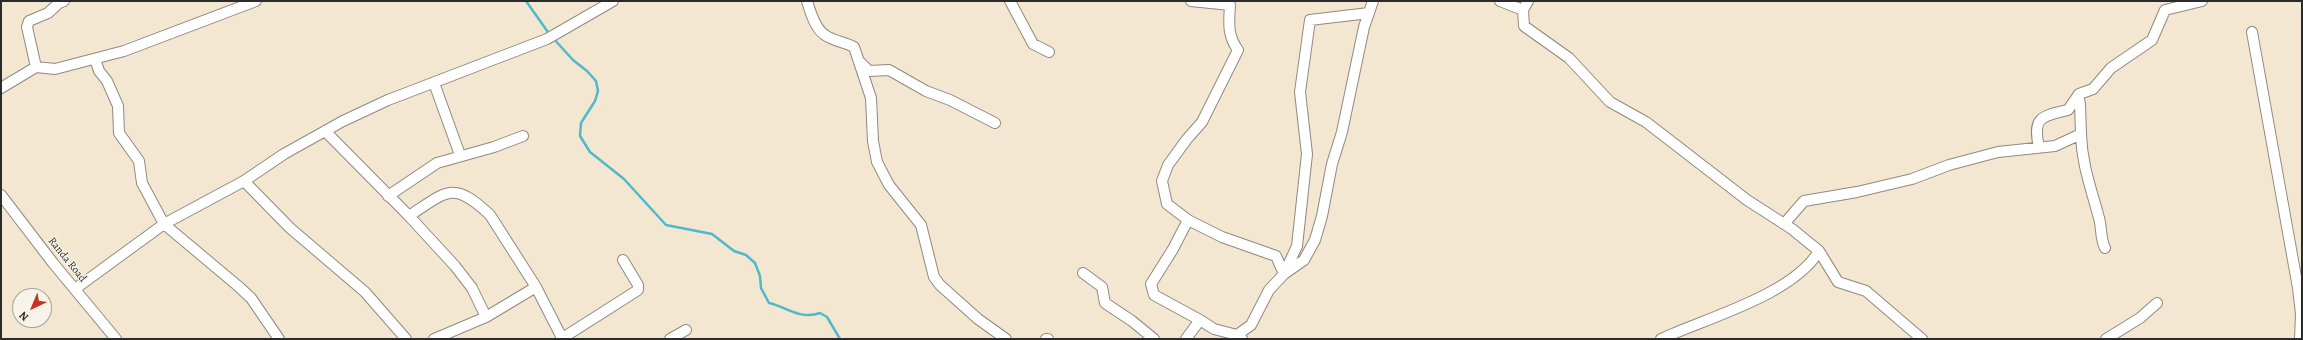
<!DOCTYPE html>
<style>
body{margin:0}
#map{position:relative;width:2303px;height:340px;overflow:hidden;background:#f4e7d2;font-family:Alegreya,serif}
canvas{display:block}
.frame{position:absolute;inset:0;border:2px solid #2b2b2b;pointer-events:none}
.north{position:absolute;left:12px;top:288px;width:40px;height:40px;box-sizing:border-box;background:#f7f3e8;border:1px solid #a5a39c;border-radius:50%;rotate:224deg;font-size:11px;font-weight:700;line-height:16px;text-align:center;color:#2b2b2b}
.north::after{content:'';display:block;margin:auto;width:14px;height:18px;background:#c8321e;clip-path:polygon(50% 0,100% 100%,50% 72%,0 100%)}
</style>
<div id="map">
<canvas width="2303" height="340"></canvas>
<div class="frame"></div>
<div class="north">N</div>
</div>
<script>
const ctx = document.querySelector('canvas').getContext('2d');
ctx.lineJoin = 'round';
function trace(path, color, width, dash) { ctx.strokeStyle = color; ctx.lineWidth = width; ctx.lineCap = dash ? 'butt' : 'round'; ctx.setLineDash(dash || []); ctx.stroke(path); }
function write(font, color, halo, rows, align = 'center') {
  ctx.font = font + ' Alegreya,serif'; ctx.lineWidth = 3; ctx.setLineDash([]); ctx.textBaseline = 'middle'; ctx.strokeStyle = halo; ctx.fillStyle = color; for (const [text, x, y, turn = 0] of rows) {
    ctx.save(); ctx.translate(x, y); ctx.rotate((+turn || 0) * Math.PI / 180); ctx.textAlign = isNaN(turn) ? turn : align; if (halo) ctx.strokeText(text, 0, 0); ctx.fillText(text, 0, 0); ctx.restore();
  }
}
trace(new Path2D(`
 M526 1 550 35
 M553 38 573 60 587 71 596 81 598 91 595 101 581 123 580 136 590 152 624 179 666 225 712 234 734 251 746 255 755 263 760 276 761 288 769 303C787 307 800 320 820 313L827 317 840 339`), '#4ebac9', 2.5);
const street = new Path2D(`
 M807 1C810 11 815 29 825 35 833 41 845 42 854 47L871 98 873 141 877 162 889 185 921 225 934 277 940 285 978 319 1006 339
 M1010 1 1033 44 1049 52
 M1500 1 1523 10
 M1528 1 1523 10 1524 26 1569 58 1610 102 1646 122 1747 200 1792 229 1819 251 1838 282 1866 291 1922 339
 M2252 32 2298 288 2301 314 2300 339
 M95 59 99 71 107 81 118 106 119 133 139 161 142 183 164 224 238 286 251 298 279 339
 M860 62 869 71 889 70 926 91 950 100 995 123
 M36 67 27 27 29 21 48 13 59 3 64 1
 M434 83 460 155
 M1 88 36 67 55 69 124 51 256 1
 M325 131 409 216 455 266 472 288 486 317
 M2081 134C2082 165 2091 188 2099 218 2102 228 2100 238 2105 248
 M2039 147C2032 117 2042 116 2068 110L2079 94 2093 89 2111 68 2152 40 2165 10 2202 1
 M244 181 290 228 365 292 406 339
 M1 195 53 263 116 339
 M388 196 437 163 494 147 523 136
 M409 216C447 191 453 180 490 215L536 287 562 338
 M1188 220 1167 204 1162 181 1168 165 1187 139 1202 122 1238 50C1227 35 1229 22 1230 5L1191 1
 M1784 224 1804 201 1857 192 1912 179 1949 165 1998 152 2055 146 2081 134 2080 104 2078 96
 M1083 273 1102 287 1105 303 1132 321 1154 339
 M1284 274 1297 246 1307 154 1300 92 1310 20 1369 13
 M75 289 164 224 244 181 284 154 343 121 388 100 547 39 613 1
 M1200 320 1154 295 1151 284 1173 249 1188 220 1222 237 1276 256 1284 274
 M434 339 486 317 536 287
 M561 339 638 290V285L623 260
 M670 339 686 330
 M1046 339H1048
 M1186 339 1200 320 1214 329 1237 335
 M1242 339 1237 335 1251 325 1269 290 1284 274 1304 260 1315 240 1322 216 1332 164 1342 132 1364 27 1373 1
 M1661 339C1706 318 1793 295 1819 251
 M2106 339 2140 318 2157 303`);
trace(street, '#90897e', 12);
trace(street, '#fff', 10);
write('11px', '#2b2b2b', '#f7f3e8', [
 ["Randa Road",67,260,51]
]);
</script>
